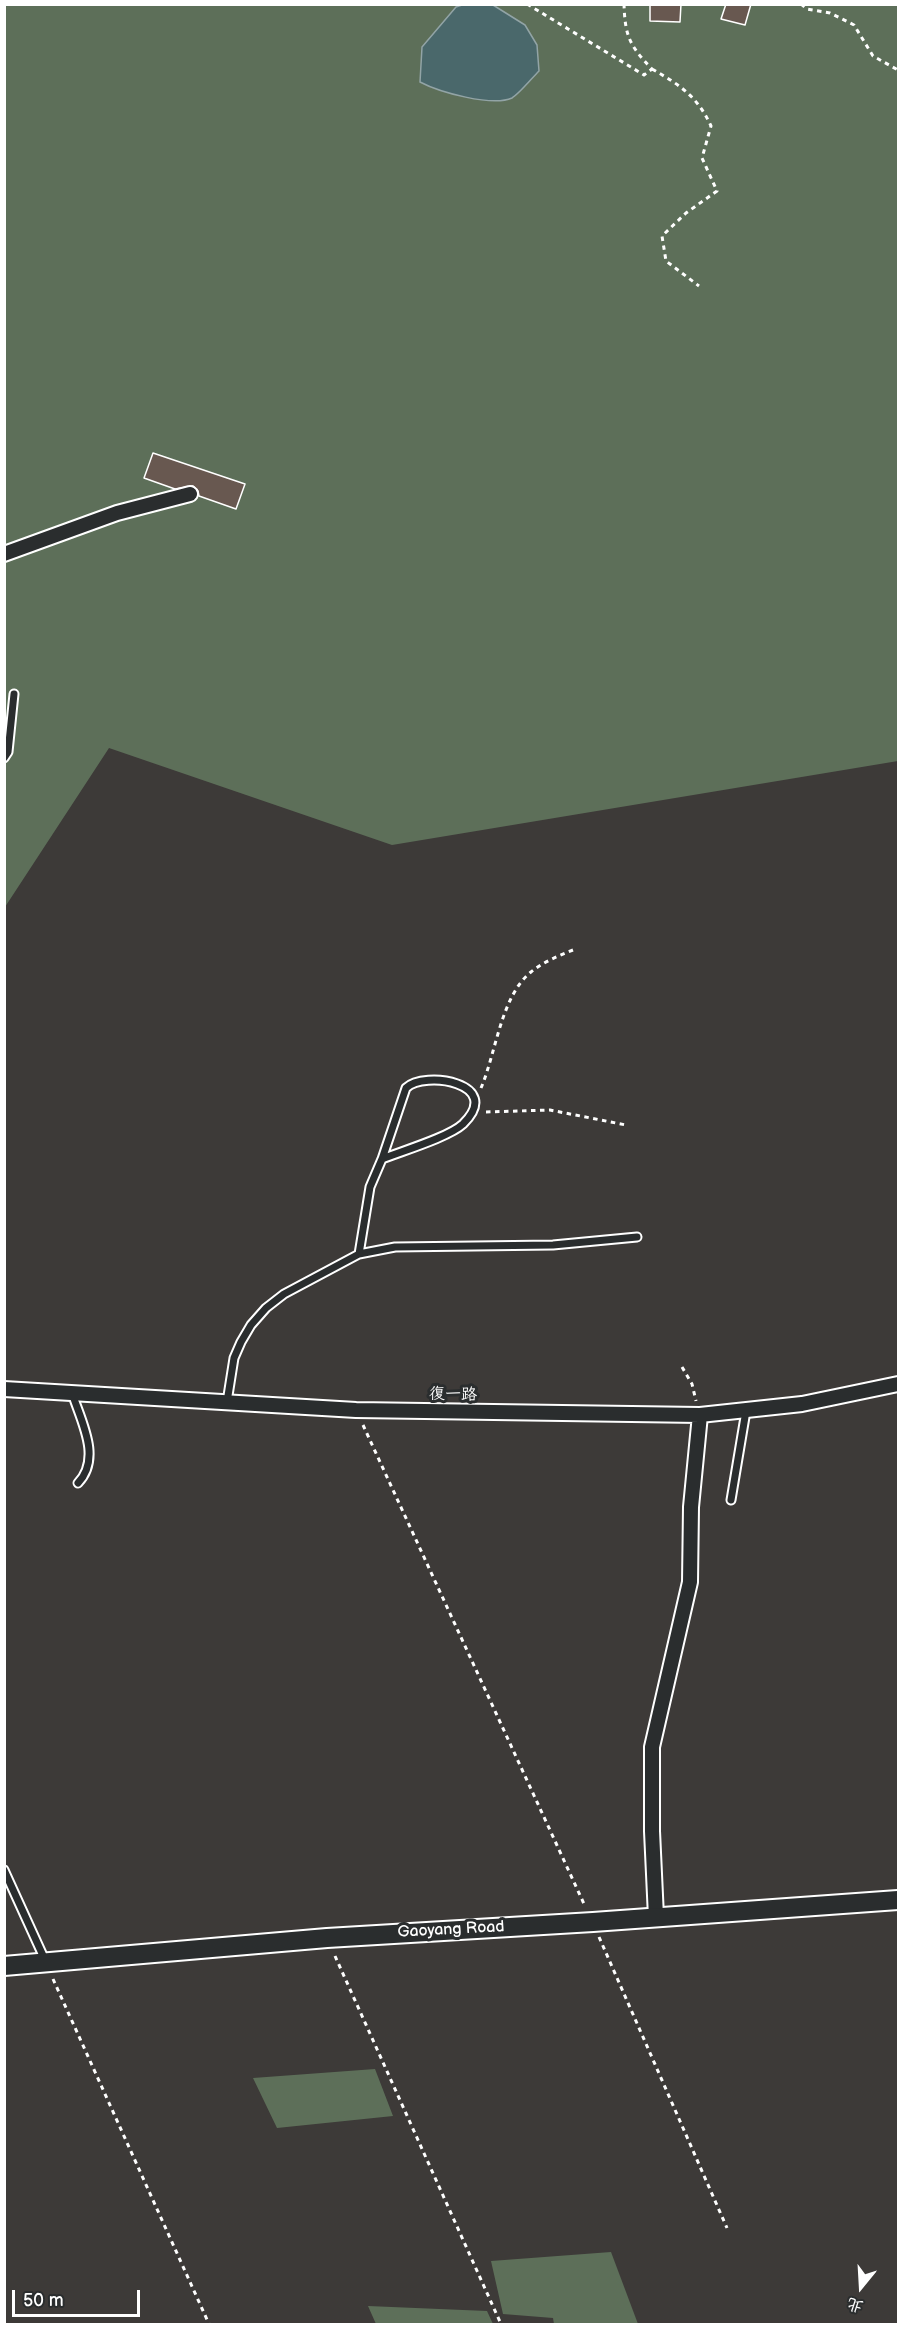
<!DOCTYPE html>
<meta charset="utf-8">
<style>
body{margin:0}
#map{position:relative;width:903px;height:2329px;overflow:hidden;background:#3d3a38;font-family:"Balsamiq Sans","LXGW WenKai TC",sans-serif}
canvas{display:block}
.frame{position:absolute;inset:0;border:6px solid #fff;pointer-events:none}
.north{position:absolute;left:831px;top:2257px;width:60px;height:60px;-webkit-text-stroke:4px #2a2d2e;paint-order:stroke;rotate:198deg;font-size:16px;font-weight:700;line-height:24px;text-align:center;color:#fff}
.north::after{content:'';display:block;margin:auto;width:21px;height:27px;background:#fff;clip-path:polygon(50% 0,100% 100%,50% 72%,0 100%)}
.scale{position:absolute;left:12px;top:2290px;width:128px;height:27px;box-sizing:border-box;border:3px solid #fff;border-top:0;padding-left:8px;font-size:18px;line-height:21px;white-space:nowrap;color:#fff;-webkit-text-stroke:4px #2a2d2e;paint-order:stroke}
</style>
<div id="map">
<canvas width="903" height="2329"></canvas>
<div class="frame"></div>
<div class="north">北</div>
<div class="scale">50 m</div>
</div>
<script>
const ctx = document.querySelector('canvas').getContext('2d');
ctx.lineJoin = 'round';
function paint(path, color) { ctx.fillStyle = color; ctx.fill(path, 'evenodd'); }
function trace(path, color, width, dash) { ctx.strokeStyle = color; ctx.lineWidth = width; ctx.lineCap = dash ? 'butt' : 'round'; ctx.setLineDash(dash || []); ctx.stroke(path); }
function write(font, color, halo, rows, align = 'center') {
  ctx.font = font + ' "Balsamiq Sans","LXGW WenKai TC",sans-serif'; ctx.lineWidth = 6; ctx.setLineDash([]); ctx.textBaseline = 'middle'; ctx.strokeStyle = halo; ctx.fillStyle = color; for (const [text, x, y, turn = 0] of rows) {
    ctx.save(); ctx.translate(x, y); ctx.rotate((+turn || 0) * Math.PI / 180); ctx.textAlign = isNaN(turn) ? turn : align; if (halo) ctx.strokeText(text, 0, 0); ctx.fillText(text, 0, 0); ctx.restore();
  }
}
paint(new Path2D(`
 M5 5H898V761L392 845 109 748 5 907Z
 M375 2069 393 2116 277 2128 253 2078Z
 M611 2252 638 2324H554L553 2318 503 2314 491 2261Z
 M368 2306 487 2311 493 2324H376Z`), '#5d6f59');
const water = new Path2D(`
 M465 4 493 5 525 25 537 45 539 71C532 78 519 94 512 98 492 107 439 92 420 82L422 47 456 7Z`);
paint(water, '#4a686b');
trace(water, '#92a4a6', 1.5);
const building = new Path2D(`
 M650 4H681L680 22 650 21Z
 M726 4H751L745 25 721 19Z
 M153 453 245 484 236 509 199 496 198 491 193 486 175 489 144 478Z`);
paint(building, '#685850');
trace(building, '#fff', 1.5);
const service = new Path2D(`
 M4 758 8 752 14 694
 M359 1254 370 1187 382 1159C402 1151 449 1137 463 1124 505 1083 424 1070 406 1088L382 1159
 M72 1393C81 1421 102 1458 78 1483
 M227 1402 234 1358 241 1342 251 1325 266 1308 284 1294 359 1254 395 1247 553 1245 637 1237
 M731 1500 746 1411
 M4 1870 45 1960`);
const minor = new Path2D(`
 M4 554 117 513 190 494
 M4 1389 356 1410 700 1415 802 1404 898 1384
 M656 1917 652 1831V1747L690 1582 691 1507 700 1415`);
const tertiary = new Path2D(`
 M4 1966 327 1938 593 1922 898 1900`);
trace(service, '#fff', 11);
trace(minor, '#fff', 18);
trace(tertiary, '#fff', 22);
trace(new Path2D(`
 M527 4 644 75 652 69C630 46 625 37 624 4
 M801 4 807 9 830 13 854 25 873 56 898 70
 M652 69C680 85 697 96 711 126L702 158 717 191 686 213 662 236 666 261 699 286
 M481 1088C496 1053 501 996 531 972 543 962 558 956 573 950
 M486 1112 550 1110 626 1125
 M682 1367 692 1384 696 1401
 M363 1425 585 1906
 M599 1937 727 2228
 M335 1956 501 2324
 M53 1979 209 2324`), '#fff', 3, [4.5, 4.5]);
trace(service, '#2a2d2e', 7);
trace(minor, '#2a2d2e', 14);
trace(tertiary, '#2a2d2e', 18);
write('16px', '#fff', '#2a2d2e', [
 ["復一路",453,1395,1],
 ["Gaoyang Road",451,1930,-3]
]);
</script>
